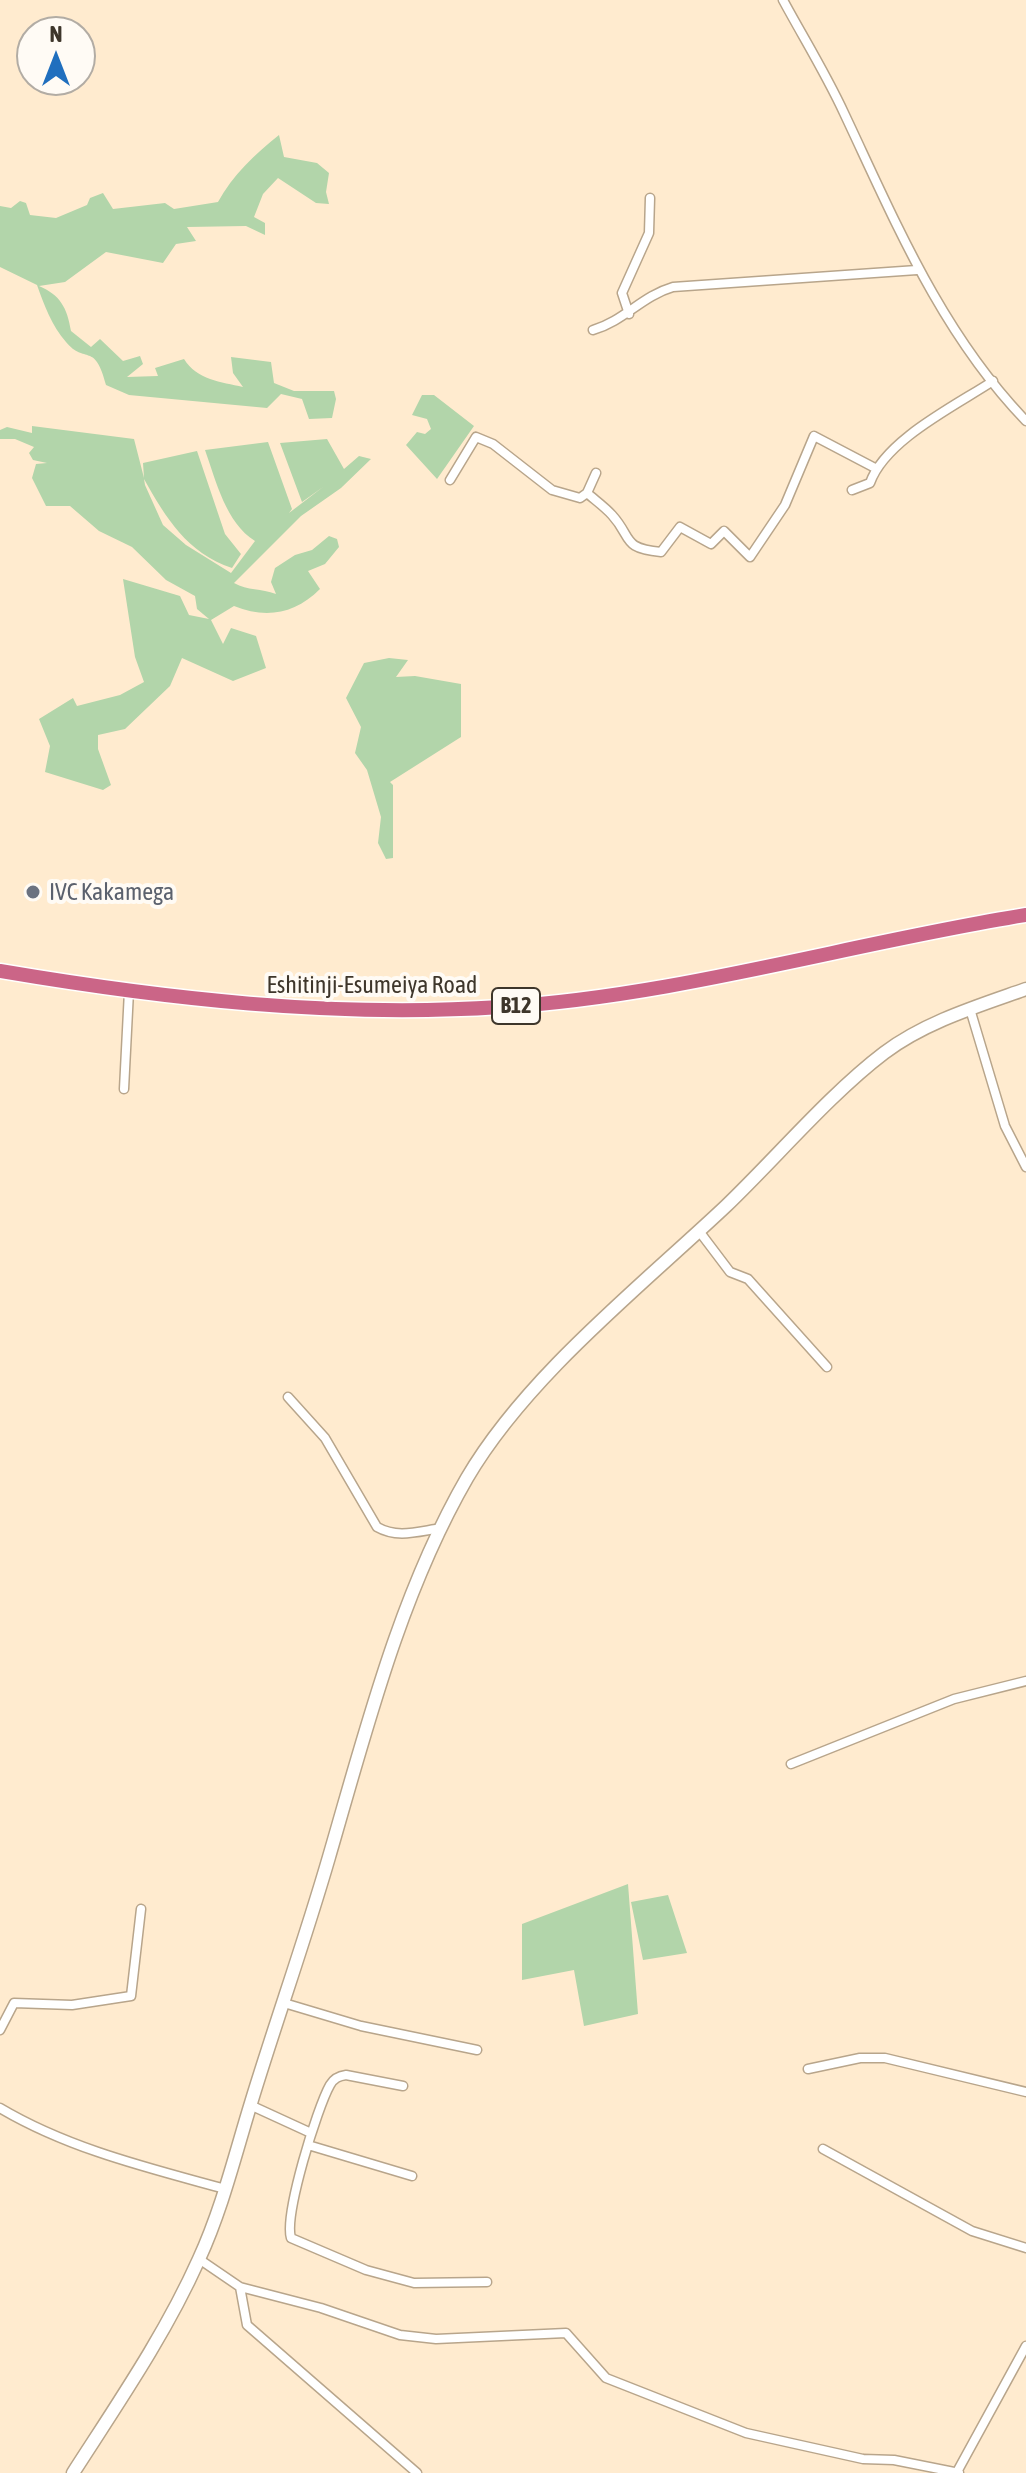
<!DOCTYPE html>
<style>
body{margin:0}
#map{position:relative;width:1026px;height:2473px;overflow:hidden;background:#ffebcf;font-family:"Asap Condensed",sans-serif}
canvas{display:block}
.north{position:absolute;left:16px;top:16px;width:80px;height:80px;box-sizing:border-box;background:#fffbf5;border:2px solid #b2aca4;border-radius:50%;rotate:0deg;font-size:22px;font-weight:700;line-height:32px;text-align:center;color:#3e362b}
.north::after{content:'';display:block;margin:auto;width:28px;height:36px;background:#206fbe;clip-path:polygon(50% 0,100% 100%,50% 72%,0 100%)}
</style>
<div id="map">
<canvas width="1026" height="2473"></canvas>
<div class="north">N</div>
</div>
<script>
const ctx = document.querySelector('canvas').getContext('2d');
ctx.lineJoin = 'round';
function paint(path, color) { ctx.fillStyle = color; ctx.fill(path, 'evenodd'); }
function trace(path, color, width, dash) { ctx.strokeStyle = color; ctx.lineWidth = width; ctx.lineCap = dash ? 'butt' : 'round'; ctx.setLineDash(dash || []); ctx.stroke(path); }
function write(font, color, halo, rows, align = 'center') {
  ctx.font = font + ' "Asap Condensed",sans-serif'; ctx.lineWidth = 8; ctx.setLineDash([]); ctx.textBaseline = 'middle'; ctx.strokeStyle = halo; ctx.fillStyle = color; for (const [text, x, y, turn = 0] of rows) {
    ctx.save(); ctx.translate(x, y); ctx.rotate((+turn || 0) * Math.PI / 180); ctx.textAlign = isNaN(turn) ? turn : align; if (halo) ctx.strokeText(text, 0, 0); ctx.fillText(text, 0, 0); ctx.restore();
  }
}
paint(new Path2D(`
 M279 135 284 157 317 163 329 173 326 192 329 204 316 203 278 178 263 194 254 217 265 223V235L246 226 187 227 196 241 176 244 163 263 106 252 65 282 39 286C60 295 67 307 71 331L91 347 100 339 123 361 140 356 143 364 127 377 158 376 155 368 184 359C197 380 221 382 243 387L233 373 231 357 271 362 274 383 294 391H334L336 399 332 418 309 419 302 399 281 394 267 408 129 395 106 385C95 341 85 365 66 342 52 326 44 305 37 285L0 267V206L11 208 20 201 26 203 30 215 56 218 87 205 90 198 103 193 113 209 165 203 174 209 218 202C232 176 256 153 279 135Z
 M422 395H434L474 426 437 479 406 445 417 432 425 434 431 429 427 419 412 415Z
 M32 426 134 439 144 478 143 463 197 451 225 534 241 554 232 568C187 553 166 518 144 479L145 485 163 525 186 545 231 573 255 541C226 523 216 481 205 450L268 442 292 509 289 513 323 487 302 502 280 443 327 439 344 469 359 456 371 459 341 488 301 516 234 583C248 591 261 588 276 594L271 582 275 568 295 555 312 550 329 536 337 539 339 547 325 564 308 571 320 589C295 614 266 619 234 606L211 620 223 644 231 628 256 636 266 668 233 681 182 658 170 686 125 729 98 735V749L111 785 103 790 45 772 50 746 39 719 73 698 77 706 120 695 144 682 135 657 123 579 180 596 189 615 209 619 197 609 195 596 166 580 132 547 99 531 70 506H46L32 478 36 464 47 463 33 460 29 453 34 447 15 439H0V430L7 427 32 433Z
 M389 658 408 660 396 677 415 676 461 684V737L390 782 393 785V858L386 859 378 843 381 817 367 770 355 753 361 727 346 698 364 663Z
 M628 1884 638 2014 584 2026 574 1970 522 1980V1924Z
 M668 1895 687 1953 643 1960 631 1902Z`), '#b2d5aa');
const street = new Path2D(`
 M783 0C803 37 826 74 844 113 895 221 941 333 1026 421
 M629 314 622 293 649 233 650 198
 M593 330C624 321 642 296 673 287L917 270
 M450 480 476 437 493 444 552 490 580 498 587 493 596 473
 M852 490 870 483C885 440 955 406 993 381
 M587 493C595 500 605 507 612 515 633 538 621 548 661 552L680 527 711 544 724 531 750 557 785 505 814 436 875 468
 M970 1009 1005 1126 1026 1167
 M124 1089 129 991
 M699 1231 730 1272 748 1279 827 1367
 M288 1397 325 1438 377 1527C398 1539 419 1531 442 1528
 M791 1764 954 1699 1026 1681
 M284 2003 361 2026 477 2050
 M0 2030 14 2003 72 2005 131 1996 141 1909
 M808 2069 860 2058H885L1026 2092
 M403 2086 346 2075C339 2076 334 2078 330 2085 317 2108 284 2215 291 2238L366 2270 414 2283 487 2282
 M250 2105 311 2133
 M0 2108C69 2149 149 2168 225 2189
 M308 2145 412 2176
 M823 2149 972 2231 1026 2248
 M199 2259 240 2287 321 2308 400 2335 436 2339 566 2333 606 2378 746 2433 863 2459 894 2460 959 2473
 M240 2287 247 2325 417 2473
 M957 2472 1026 2346`);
const secondary = new Path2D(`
 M73 2473C118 2403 165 2335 199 2259 222 2209 235 2155 251 2103 276 2021 305 1940 329 1857 366 1730 400 1594 467 1478 526 1377 640 1287 726 1206 776 1158 830 1094 884 1053 925 1022 978 1006 1026 989`);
const highway = new Path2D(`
 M0 971C165 999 333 1018 501 1007 678 996 851 943 1026 915`);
trace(street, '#b8a58b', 11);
trace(secondary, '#b8a58b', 15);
trace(highway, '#fff', 17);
trace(street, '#fff', 8);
trace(secondary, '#fff', 12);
trace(highway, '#cb6587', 14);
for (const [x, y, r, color] of [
 [33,892,8,"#6b7280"]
]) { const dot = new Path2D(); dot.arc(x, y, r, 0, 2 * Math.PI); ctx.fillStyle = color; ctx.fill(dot); trace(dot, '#fffbf5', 3); }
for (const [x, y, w] of [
 [516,1006,48]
]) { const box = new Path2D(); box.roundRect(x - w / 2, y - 18, w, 36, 6); ctx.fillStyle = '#fffbf5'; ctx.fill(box); trace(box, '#3e362b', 2); }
write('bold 22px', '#3e362b', null, [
 ["B12",516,1006]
]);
write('24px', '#5b616d', '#fffbf5', [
 ["IVC Kakamega",49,892]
], 'left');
write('24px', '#3e362b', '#fffbf5', [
 ["Eshitinji-Esumeiya Road",372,985]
]);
</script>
